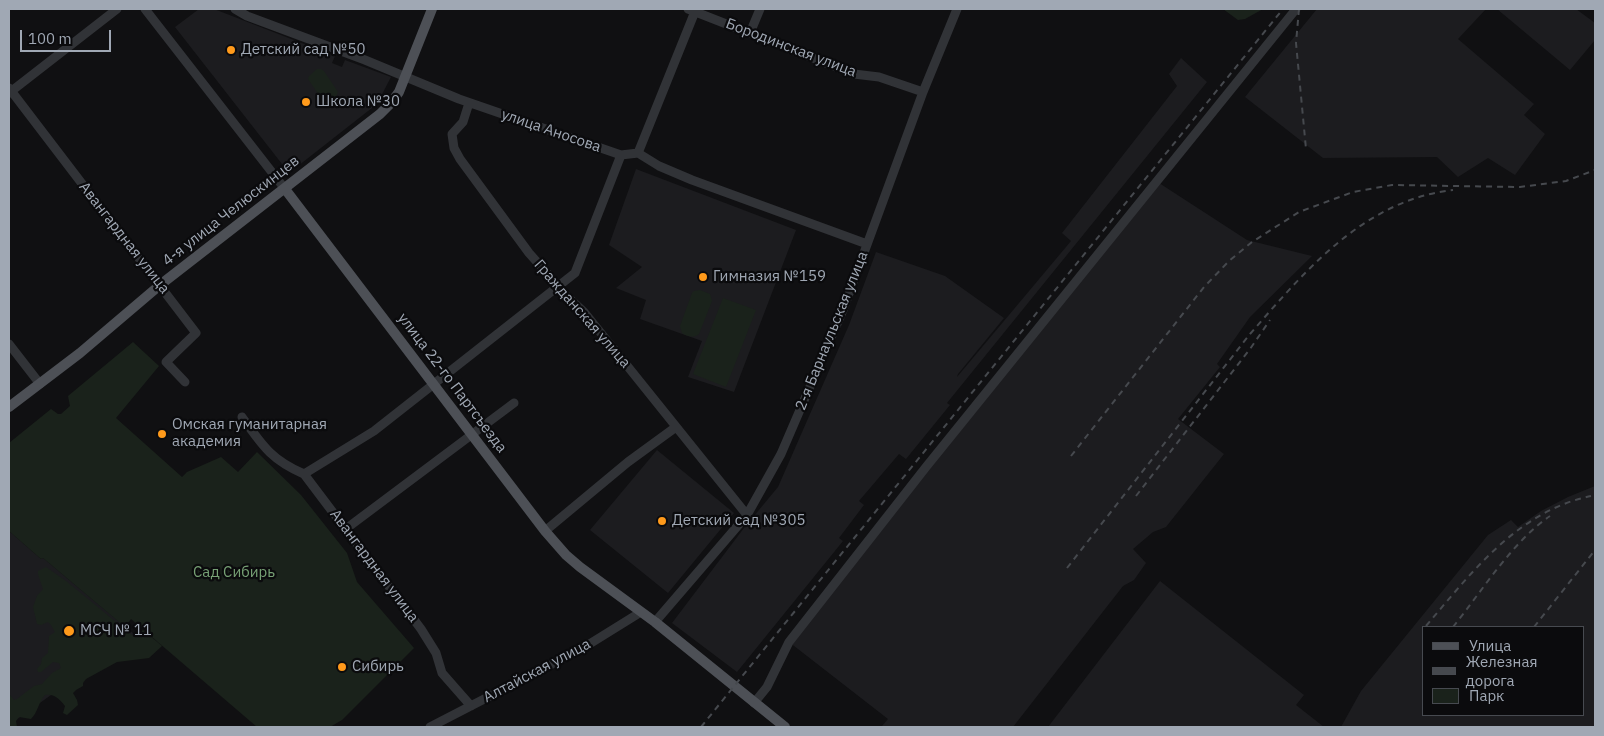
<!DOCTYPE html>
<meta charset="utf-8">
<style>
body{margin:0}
#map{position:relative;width:1604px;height:736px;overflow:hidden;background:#101012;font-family:"IBM Plex Sans",sans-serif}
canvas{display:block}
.frame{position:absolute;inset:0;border:10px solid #a0a8b4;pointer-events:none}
.legend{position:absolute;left:1422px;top:626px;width:162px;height:90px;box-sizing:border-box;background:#0b0b0d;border:1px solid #474a50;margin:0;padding:6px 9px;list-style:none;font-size:15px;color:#a0a8b4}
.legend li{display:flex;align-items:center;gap:10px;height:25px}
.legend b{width:25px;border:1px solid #474a50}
.scale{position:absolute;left:20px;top:30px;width:91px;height:22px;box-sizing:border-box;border:2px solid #a0a8b4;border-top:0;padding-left:6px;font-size:15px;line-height:18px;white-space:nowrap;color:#a0a8b4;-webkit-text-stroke:4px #0b0b0d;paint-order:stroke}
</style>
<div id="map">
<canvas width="1604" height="736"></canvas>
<div class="frame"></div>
<ul class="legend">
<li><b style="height:6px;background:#4d5056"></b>Улица</li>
<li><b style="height:6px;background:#46494e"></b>Железная дорога</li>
<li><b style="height:14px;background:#1a221b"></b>Парк</li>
</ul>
<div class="scale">100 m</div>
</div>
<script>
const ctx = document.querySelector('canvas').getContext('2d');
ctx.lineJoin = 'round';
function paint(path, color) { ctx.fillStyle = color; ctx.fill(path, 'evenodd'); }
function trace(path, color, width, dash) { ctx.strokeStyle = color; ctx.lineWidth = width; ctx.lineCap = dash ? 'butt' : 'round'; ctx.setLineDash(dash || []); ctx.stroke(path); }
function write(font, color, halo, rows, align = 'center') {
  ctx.font = font + ' "IBM Plex Sans",sans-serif'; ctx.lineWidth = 4.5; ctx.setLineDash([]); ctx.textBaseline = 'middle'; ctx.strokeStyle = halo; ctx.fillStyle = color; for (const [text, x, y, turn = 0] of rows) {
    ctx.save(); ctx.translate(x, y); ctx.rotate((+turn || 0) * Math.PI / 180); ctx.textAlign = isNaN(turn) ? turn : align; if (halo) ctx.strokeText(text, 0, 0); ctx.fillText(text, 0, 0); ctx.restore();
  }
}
paint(new Path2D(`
 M199 9H214L335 56 332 63 342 67 345 60 391 77 377 104 289 173 175 27Z
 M1317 9H1486L1458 39 1534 104 1524 115 1545 134 1515 175 1488 158 1458 177 1437 157 1323 158 1245 97Z
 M1497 9H1576L1595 23V40L1570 70Z
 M1181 58 1207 82 947 403 950 405 906 459 899 454 859 501 864 505 839 538 843 541 737 672 672 623 744 528 778 487 849 325 876 252 945 276 1004 318 958 374 957 377 1071 241 1062 233 1177 86 1169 74Z
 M636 169 796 230 734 392 688 377 702 341 640 319 646 300 616 288 642 267 609 245Z
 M1156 181 1247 240 1312 256 1250 317 1217 364 1220 367 1178 419 1224 454 1166 527 1153 532 1133 549 1146 563 1134 580 1123 586 1013 727H883L882 726 888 719 789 642Z
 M657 450 734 513 668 593 590 530Z
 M1595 486V727H1341L1361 691 1488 535 1511 520 1518 527 1541 511 1568 497ZM1423 627H1583V715H1423Z
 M9 531 41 559 43 558 135 635 9 725Z
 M1160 581 1304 695 1296 705 1324 727H1048Z`), '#1c1c1f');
paint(new Path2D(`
 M1223 9H1263L1245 19 1238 20Z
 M317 69H321L324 71 338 92 336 96 327 102 323 101 308 79 309 76Z
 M700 290 710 294 712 301 699 334C694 338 687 337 682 333L680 326 692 293 694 291Z
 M723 298 756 310 726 387 693 374Z
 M133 342 159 366 116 418 182 477 187 472 221 457 238 472 257 452 301 495 347 553 357 582 414 648 342 720 330 727H257L131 619 125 627 43 558 41 559 9 531V443L51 409 58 414H61L70 406 68 396Z
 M46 567 66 581 133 636H136L143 630 162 646 149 658 117 662 86 679 83 683V686L76 690 73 693 77 700 78 705 67 715 63 713 65 706C58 698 55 694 45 695 38 703 38 712 31 719L19 717 16 721 17 727H9V694L14 700 17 699 34 686 42 684 52 673 61 668 59 663 53 662 41 672H38L37 669 41 664 42 658 48 653 49 636 55 632 51 625 48 622 41 625 37 624 33 607 37 596 43 589 38 574V571Z`), '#1a221b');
trace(new Path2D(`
 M145 9 285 189
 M235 9 247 16 365 60 459 99 621 155 638 153 659 166 692 180 867 244
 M688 9 854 74 879 77 923 92
 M750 33 760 9
 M9 88 196 333 166 362 185 382
 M9 93 117 9
 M469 103 463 122 452 134 454 148 460 159 529 253 553 280 556 286 584 312 747 515
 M638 153 696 9
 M9 344 40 384
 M242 417C262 445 271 460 304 474L421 629 436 653 442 673 471 706
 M304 474 374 431 575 273 621 155
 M347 528 514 403
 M545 531 628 462 676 427
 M655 622 747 515 781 454 843 310 923 92 957 9
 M754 703 767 687 789 642 926 467 1296 9
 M430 727 583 648 641 612`), '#313337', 9);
trace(new Path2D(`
 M285 189 545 531 566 555 580 567 655 622 785 727
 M9 407 80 353 160 285 380 114 391 103 399 92 432 9`), '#4d5056', 10);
trace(new Path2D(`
 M1299 9 1296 43 1306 149
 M1071 456 1204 287 1229 261 1252 242 1299 212 1353 192 1392 185 1520 187 1566 181 1595 170
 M1136 496 1250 349 1270 320
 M1067 568 1250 334C1305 271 1364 200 1453 190
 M1426 626C1472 572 1518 511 1591 496
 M1453 627C1482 591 1513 541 1550 516
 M1534 627 1595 550
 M701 727 1283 9`), '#46494e', 2, [6, 5]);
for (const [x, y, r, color] of [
 [231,50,5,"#ff9a1b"],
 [306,102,5,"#ff9a1b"],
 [703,277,5,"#ff9a1b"],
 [162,434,5,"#ff9a1b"],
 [662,521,5,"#ff9a1b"],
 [69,631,6,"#ff9a1b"],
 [342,667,5,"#ff9a1b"]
]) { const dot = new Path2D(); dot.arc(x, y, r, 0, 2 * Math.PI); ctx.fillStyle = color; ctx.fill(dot); trace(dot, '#0b0b0d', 2); }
write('15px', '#a0a8b4', '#0b0b0d', [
 ["Бородинская улица",791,48,21],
 ["улица Аносова",551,131,19],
 ["4-я улица Челюскинцев",231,211,-38],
 ["Авангардная улица",124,238,52],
 ["Гражданская улица",582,314,49],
 ["2-я Барнаульская улица",832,331,-68],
 ["улица 22-го Партсъезда",452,383,53],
 ["Авангардная улица",374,566,53],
 ["Алтайская улица",537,671,-28]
]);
write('15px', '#a0a8b4', '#0b0b0d', [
 ["Детский сад №50",241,50],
 ["Школа №30",316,102],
 ["Гимназия №159",713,277],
 ["Омская гуманитарная",172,425],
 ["академия",172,442],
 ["Детский сад №305",672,521],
 ["МСЧ № 11",80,631],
 ["Сибирь",352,667]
], 'left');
write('15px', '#77a175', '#0b0b0d', [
 ["Сад Сибирь",234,573]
]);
</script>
